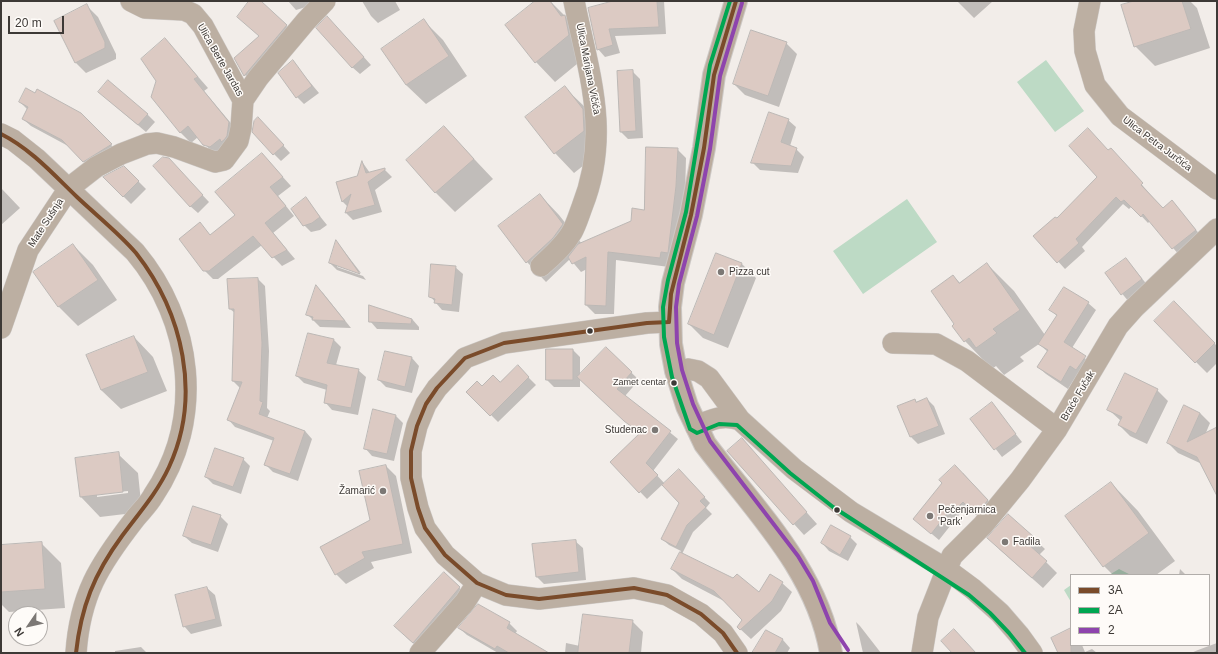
<!DOCTYPE html>
<meta charset="utf-8">
<style>
body{margin:0}
#map{position:relative;width:1218px;height:654px;overflow:hidden;background:#f2ede9;font-family:Helvetica,sans-serif}
canvas{display:block}
.frame{position:absolute;inset:0;border:2px solid #3d3936;pointer-events:none}
.legend{position:absolute;left:1070px;top:574px;width:140px;height:72px;box-sizing:border-box;background:#fefbf8;border:1px solid #b1adaa;margin:0;padding:5px 7px;list-style:none;font-size:12px;color:#3d3936}
.legend li{display:flex;align-items:center;gap:8px;height:20px}
.legend b{width:20px;border:1px solid #b1adaa}
.north{position:absolute;left:8px;top:606px;width:40px;height:40px;box-sizing:border-box;background:#fefbf8;border:1px solid #b1adaa;border-radius:50%;rotate:236deg;font-size:11px;font-weight:700;line-height:16px;text-align:center;color:#3d3936}
.north::after{content:'';display:block;margin:auto;width:14px;height:18px;background:#7c7875;clip-path:polygon(50% 0,100% 100%,50% 72%,0 100%)}
.scale{position:absolute;left:8px;top:16px;width:56px;height:18px;box-sizing:border-box;border:2px solid #3d3936;border-top:0;padding-left:5px;font-size:12px;line-height:14px;white-space:nowrap;color:#3d3936;-webkit-text-stroke:3px #fefbf8;paint-order:stroke}
</style>
<div id="map">
<canvas width="1218" height="654"></canvas>
<div class="frame"></div>
<ul class="legend">
<li><b style="height:5px;background:#7a4b2a"></b>3A</li>
<li><b style="height:5px;background:#00a651"></b>2A</li>
<li><b style="height:5px;background:#8e44ad"></b>2</li>
</ul>
<div class="north">N</div>
<div class="scale">20 m</div>
</div>
<script>
const ctx = document.querySelector('canvas').getContext('2d');
ctx.lineJoin = 'round';
function paint(path, color) { ctx.fillStyle = color; ctx.fill(path, 'evenodd'); }
function trace(path, color, width, dash) { ctx.strokeStyle = color; ctx.lineWidth = width; ctx.lineCap = dash ? 'butt' : 'round'; ctx.setLineDash(dash || []); ctx.stroke(path); }
function write(font, color, halo, rows, align = 'center') {
  ctx.font = font + ' Helvetica,sans-serif'; ctx.lineWidth = 3; ctx.setLineDash([]); ctx.textBaseline = 'middle'; ctx.strokeStyle = halo; ctx.fillStyle = color; for (const [text, x, y, turn = 0] of rows) {
    ctx.save(); ctx.translate(x, y); ctx.rotate((+turn || 0) * Math.PI / 180); ctx.textAlign = isNaN(turn) ? turn : align; if (halo) ctx.strokeText(text, 0, 0); ctx.fillText(text, 0, 0); ctx.restore();
  }
}
paint(new Path2D(`
 M1046 60 1084 111 1055 132 1017 82Z
 M907 199 937 242 863 294 833 251Z
 M1119 569 1131 575H1109Z
 M1071 585V602L1064 590Z`), '#bddac5');
paint(new Path2D(`
 M251 1H259L294 33 252 83 245 75 235 58 260 36Z
 M288 1H315L316 4 296 10Z
 M362 1H395L400 10 378 23 371 16Z
 M537 1H550L584 35 588 55 555 82 536 62Z
 M617 1H664L666 34 615 36 620 53 605 57 598 49Z
 M957 1H993L974 18Z
 M1137 1H1190L1197 8 1210 48 1155 66 1135 46Z
 M87 6 98 17 116 54V59L86 73 75 62Z
 M424 21 443 40 467 76 426 104 406 85Z
 M335 25 371 65 360 74 352 67Z
 M165 39 208 88 204 91 240 134 216 156 198 137 191 143 180 132 158 81Z
 M786 43 797 54 779 107 745 95 734 84Z
 M293 62 319 93 304 104 297 97Z
 M632 71 640 79 643 138 628 139 621 132Z
 M565 88 585 107 603 150 574 173 555 153Z
 M107 99 147 114 155 122 146 132Z
 M20 102 81 114 118 152 91 169 70 147 31 126 23 119 27 109Z
 M788 120 796 127 790 146 796 149 804 157 798 173 760 170 753 163Z
 M265 125 290 153 281 161 274 154Z
 M444 127 493 179 455 212 436 193Z
 M677 149 686 158 685 196 669 267 616 260 614 314H595L586 305 587 269 581 272 570 259 546 282 527 262 499 226 540 195 559 215 582 244 632 221 645 211Z
 M1111 149 1163 209 1172 202 1203 238 1180 256 1150 221 1148 223 1132 206 1129 209 1123 204 1082 247 1085 251 1065 269 1035 236 1057 219 1098 177 1108 152Z
 M262 154 291 186 278 196 294 216 273 233 295 259 282 266 262 245 218 279H213L204 270 200 224 211 236 236 215Z
 M363 163 370 173 384 169 392 177 375 190 382 212 353 220 346 213 348 207 342 201 358 177Z
 M124 167 146 189 131 204 104 177Z
 M176 167 209 202 198 213 190 206Z
 M1 188 20 208 1 225Z
 M306 199 327 225 320 230 311 232 304 225Z
 M337 242 361 273 337 265V267L363 276 366 280 337 270 330 263Z
 M73 245 93 265 117 300 78 326 59 307 34 272Z
 M716 254 742 264 756 278 728 348 703 338 689 324Z
 M1126 259 1149 287 1129 302 1106 274Z
 M987 264 1014 291 1045 335 1057 316 1051 310 1064 288 1088 303 1096 310 1072 348 1092 364 1078 373 1068 389 1046 374 1038 367 1048 352 1039 344 1020 357 1024 361 1004 375 996 366 992 369 965 341 956 324 953 276 960 283Z
 M455 267 463 274 459 312 442 310 430 296Z
 M258 279 265 286 269 351 267 408 270 411 267 418 305 431 312 439 298 481 273 472 266 465 274 441 235 427 228 419 240 388 233 381 235 313 230 309Z
 M316 287 323 293 351 328 320 327 308 315Z
 M1174 303 1217 346V363L1207 373 1155 321Z
 M412 319 419 327V330L377 329 370 321Z
 M134 337 153 357 167 391 121 409 101 390 88 356Z
 M334 340 341 347 336 365 358 370 366 377 358 415 332 410 325 402 327 390 304 383 297 376Z
 M606 348 639 380 625 396 678 439 653 471 665 484 679 471 710 503 706 508 712 514 693 532 682 554 759 594 782 583 792 592 781 611 751 639 738 627 743 619 724 601 682 579 672 569 681 551 669 545 662 539 680 503 663 484 647 499 611 462 640 434 580 379V387H554L547 380 573 350 580 357V376Z
 M412 358 419 366 412 393 386 387 379 380Z
 M518 367 536 385 498 422 468 392 501 384Z
 M1157 390 1168 401 1147 444 1130 436 1119 425 1121 421 1109 410Z
 M927 399 934 406 945 434 918 444 911 437 899 407 915 400 917 403Z
 M992 404 1022 442 1002 457 972 419Z
 M374 411 396 416 403 423 394 461 372 456 365 448Z
 M1200 413 1210 423 1205 435 1217 432V493L1202 464 1178 453 1168 443Z
 M752 451 817 524 804 535 794 524Z
 M118 454 138 473 142 512 100 517 81 497 76 458ZM128 491V493L97 497V494Z
 M243 459 250 466 241 494 213 484 206 477Z
 M386 466 396 476 412 553 371 562 374 568 346 584 336 574 371 520Z
 M963 473 995 508 984 521 971 508 965 514 962 511 939 540 914 519Z
 M1111 483 1138 511 1175 561 1156 575H1113L1104 566Z
 M1008 515 1045 549 1039 555 1057 573 1043 588 999 549Z
 M220 516 228 524 218 552 192 543 184 536Z
 M850 537 857 544 848 561 829 551 822 543Z
 M575 541 583 548 586 580 544 584 537 577Z
 M41 543 61 563 65 608 9 612 1 604V546Z
 M1180 569 1186 575H1179Z
 M444 573 471 599 424 653 406 637Z
 M207 588 215 595 222 626 191 634 184 626Z
 M478 605 509 623 517 631 515 634 547 653H498L467 635 459 628Z
 M632 621 643 632 641 653H565L566 643 580 646Z
 M856 622 860 626 881 653H863Z
 M766 631 783 640 790 648 787 653H759Z
 M1071 632V645H1082L1085 652 1092 649 1097 653H1059Z
 M1217 643V653H1191L1198 650Z
 M141 647 147 653H115V651Z`), '#0003');
const building = new Path2D(`
 M249 1H261L287 25 244 76 234 58 259 36 237 17Z
 M535 1H550L561 16 565 15 569 35 535 63 505 25Z
 M613 1H657L659 27 609 29 613 45 597 50 588 8Z
 M1134 1H1182L1191 29 1134 47 1121 5Z
 M87 4 105 42V48L75 63 54 21Z
 M327 16 364 57 352 68 316 28Z
 M424 19 449 56 406 85 381 49Z
 M751 30 787 42 768 96 733 84Z
 M165 38 198 77 194 79 229 122 227 136 224 140 221 142 220 139 210 147 203 145 188 126 180 133 151 97 156 81 141 59Z
 M293 60 312 86 296 98 278 73Z
 M633 70 636 131 620 132 617 71Z
 M108 80 148 114 138 125 98 92Z
 M565 86 583 109 584 131 554 154 525 117Z
 M26 88 35 93 37 89 81 113 112 144 83 162 62 140 22 119 28 107 19 102Z
 M769 112 789 119 781 142 797 148 791 166 751 163Z
 M258 117 284 145 273 155 252 132 254 121Z
 M444 126 474 159 435 193 406 160Z
 M1088 128 1108 150 1111 148 1143 183 1141 185 1163 208 1172 200 1196 230 1172 249 1143 214 1141 217 1124 200 1121 202 1116 197 1076 239 1079 243 1057 263 1033 236 1055 217 1057 218 1097 177 1069 146Z
 M646 147 678 148 676 186 668 253 661 252 660 258 608 252 606 306 585 305 586 257 572 264 568 257 578 244 631 221 632 208 644 210Z
 M262 153 283 177 270 187 286 206 265 223 287 250 272 258 253 236 209 271H203L179 239 200 222 210 235 235 215 215 192Z
 M163 157 169 158 203 195 190 207 153 166Z
 M362 161 366 173 385 168V170L368 182 375 205 345 213 351 194 342 202 336 182 357 176Z
 M124 166 139 181 123 197 103 177Z
 M540 194 563 224 553 238 526 263 498 226Z
 M306 197 320 217 312 223 303 226 291 209Z
 M336 240 360 274 329 263Z
 M73 244 98 280 58 307 33 272Z
 M716 253 742 263 714 335 688 324Z
 M1126 258 1142 279 1121 295 1105 273Z
 M987 263 1020 310 993 329 997 333 976 348 969 338 964 342 952 326 954 324 931 291 953 275 959 283Z
 M431 264 456 266 452 305 434 303 435 299 429 297Z
 M258 278 262 343 260 401 263 402 259 414 305 431 290 474 264 465 274 438 227 420 242 382 232 381 234 309H229L227 279Z
 M316 285 345 321 312 320 313 317 306 315Z
 M1064 287 1089 302 1064 342 1086 356 1076 370 1070 366 1061 382 1037 367 1048 350 1038 344 1057 315 1049 310Z
 M1174 301 1215 343 1195 363 1154 321Z
 M369 305 412 319 411 324 369 322Z
 M308 333 334 339 327 363 359 369 351 408 324 403 327 385 296 376Z
 M134 336 148 372 101 390 86 355Z
 M606 347 632 372 617 389 671 431 646 463 658 475 639 493 610 462 640 433 624 421 577 377Z
 M546 349H573V380H546Z
 M385 351 412 357 405 387 378 380Z
 M518 365 529 377 490 416 466 392 477 381 482 386 493 375 500 382Z
 M1125 373 1158 389 1136 434 1118 425 1122 417 1107 410Z
 M927 398 939 426 910 437 897 406 915 399 916 402Z
 M992 402 1016 434 994 450 970 419Z
 M1184 405 1200 413 1187 442 1217 427V496L1197 457 1167 443Z
 M373 409 396 415 387 454 364 449Z
 M742 438 807 512 793 525 727 451Z
 M215 448 244 458 233 487 205 477Z
 M119 452 123 492 80 497 75 458Z
 M386 465 403 544 362 552 365 558 335 575 320 547 370 520 359 471Z
 M955 465 988 500 976 515 963 502 957 508 954 505 931 534 913 519 942 483 939 480Z
 M679 469 705 497 700 501 706 507 687 525 676 547 661 539 679 503 662 485Z
 M1111 482 1149 533 1103 567 1065 516Z
 M193 506 221 515 211 545 183 536Z
 M1008 514 1034 537 1028 544 1047 561 1032 578 987 538Z
 M831 525 851 536 840 555 821 543Z
 M576 540 579 572 536 577 532 544Z
 M42 542 45 589 1 592V545Z
 M680 552 733 578 737 574 759 592 770 574 783 582 772 601 740 630 737 627 742 620 714 591 671 569Z
 M444 572 460 587 413 643 394 626Z
 M207 587 216 619 183 627 175 595Z
 M478 604 510 622 507 628 549 653H509L497 646 495 649 458 628Z
 M583 614 633 620 629 653H578Z
 M1071 628V653H1058L1051 638Z
 M954 629 976 653H952L941 641Z
 M766 630 783 639 775 653H752Z`);
paint(building, '#dccac3');
trace(building, '#bcb8b5', 1);
const minor = new Path2D(`
 M131 1 145 8 184 10 193 14 203 26 243 100
 M1090 1 1084 31 1085 51 1095 85 1120 116 1217 189
 M1 134 13 140 37 159 135 252C193 321 205 419 153 496 148 505 140 512 134 520 99 565 80 595 76 653
 M541 266C552 256 564 246 572 232 576 225 579 215 582 207 611 134 589 74 574 1
 M669 322 647 323 504 343 465 358 437 388 426 404 417 426 411 451V478L418 508 425 528 445 555 477 583 506 595 539 599 634 588 667 595 701 614 723 633 737 653
 M1 328 28 250 69 188 96 167 121 154 147 144 157 143 174 147 215 162 224 160 238 141 241 128 243 100 258 78 306 21 325 1
 M893 343 936 344 967 361 1057 429
 M676 371 688 369 698 371 709 378 740 420 794 469 851 512 946 569 973 589 1000 613 1019 635 1032 653
 M696 427C711 419 724 414 740 420
 M420 653 465 602 477 583
 M922 653 928 617 952 556 983 525 1020 480 1057 429 1118 326 1134 308 1217 229`);
const secondary = new Path2D(`
 M736 1 714 75 704 148 691 215 673 283 670 307 671 344 676 371 687 406 705 444C754 509 817 570 831 653`);
trace(minor, '#cdc9c6', 22);
trace(secondary, '#cdc9c6', 24);
trace(minor, '#bcafa2', 21);
trace(secondary, '#bbac9e', 22);
trace(new Path2D(`
 M1 134C31 149 54 175 77 197 96 215 120 234 136 253 183 313 202 396 169 467 157 493 139 513 122 536 94 574 81 607 76 653
 M669 322 647 323 504 343 465 358 437 388 426 404 417 426 411 451V478L418 508 425 528 445 555 477 583 506 595 539 599 634 588 667 595 701 614 723 633 737 653
 M669 322 671 294 691 215 704 148 714 75 736 1`), '#7a4b2a', 4);
trace(new Path2D(`
 M730 1 710 65 686 212 668 280 663 307 664 337 672 377 690 429 697 433 719 424 737 425 790 473 833 507 969 595 990 613 1009 633 1025 653`), '#00a651', 4);
trace(new Path2D(`
 M742 3 720 76 710 149 697 216 679 284 676 307 677 343 682 370 693 404 710 441 798 556 813 581 830 623 848 650`), '#8e44ad', 4);
for (const [x, y, r, color] of [
 [721,272,4,"#7c7875"],
 [590,331,3.5,"#3d3936"],
 [674,383,3.5,"#3d3936"],
 [655,430,4,"#7c7875"],
 [383,491,4,"#7c7875"],
 [837,510,3.5,"#3d3936"],
 [930,516,4,"#7c7875"],
 [1005,542,4,"#7c7875"]
]) { const dot = new Path2D(); dot.arc(x, y, r, 0, 2 * Math.PI); ctx.fillStyle = color; ctx.fill(dot); trace(dot, '#fefbf8', 1.5); }
write('9px', '#3d3936', '#fefbf8', [
 ["Zamet centar",666,383]
], 'right');
write('10px', '#3d3936', '#fefbf8', [
 ["Ulica Berte Jardas",220,60,60],
 ["Ulica Marijana Vičića",588,69,79],
 ["Ulica Petra Jurčića",1157,144,37],
 ["Mate Sušnja",46,223,-57],
 ["Braće Fučak",1078,396,-59]
]);
write('10px', '#3d3936', '#fefbf8', [
 ["Pizza cut",729,272],
 ["Studenac",647,430,"right"],
 ["Žamarić",375,491,"right"],
 ["Pečenjarnica",938,510],
 ["'Park'",938,522],
 ["Fadila",1013,542]
], 'left');
</script>
